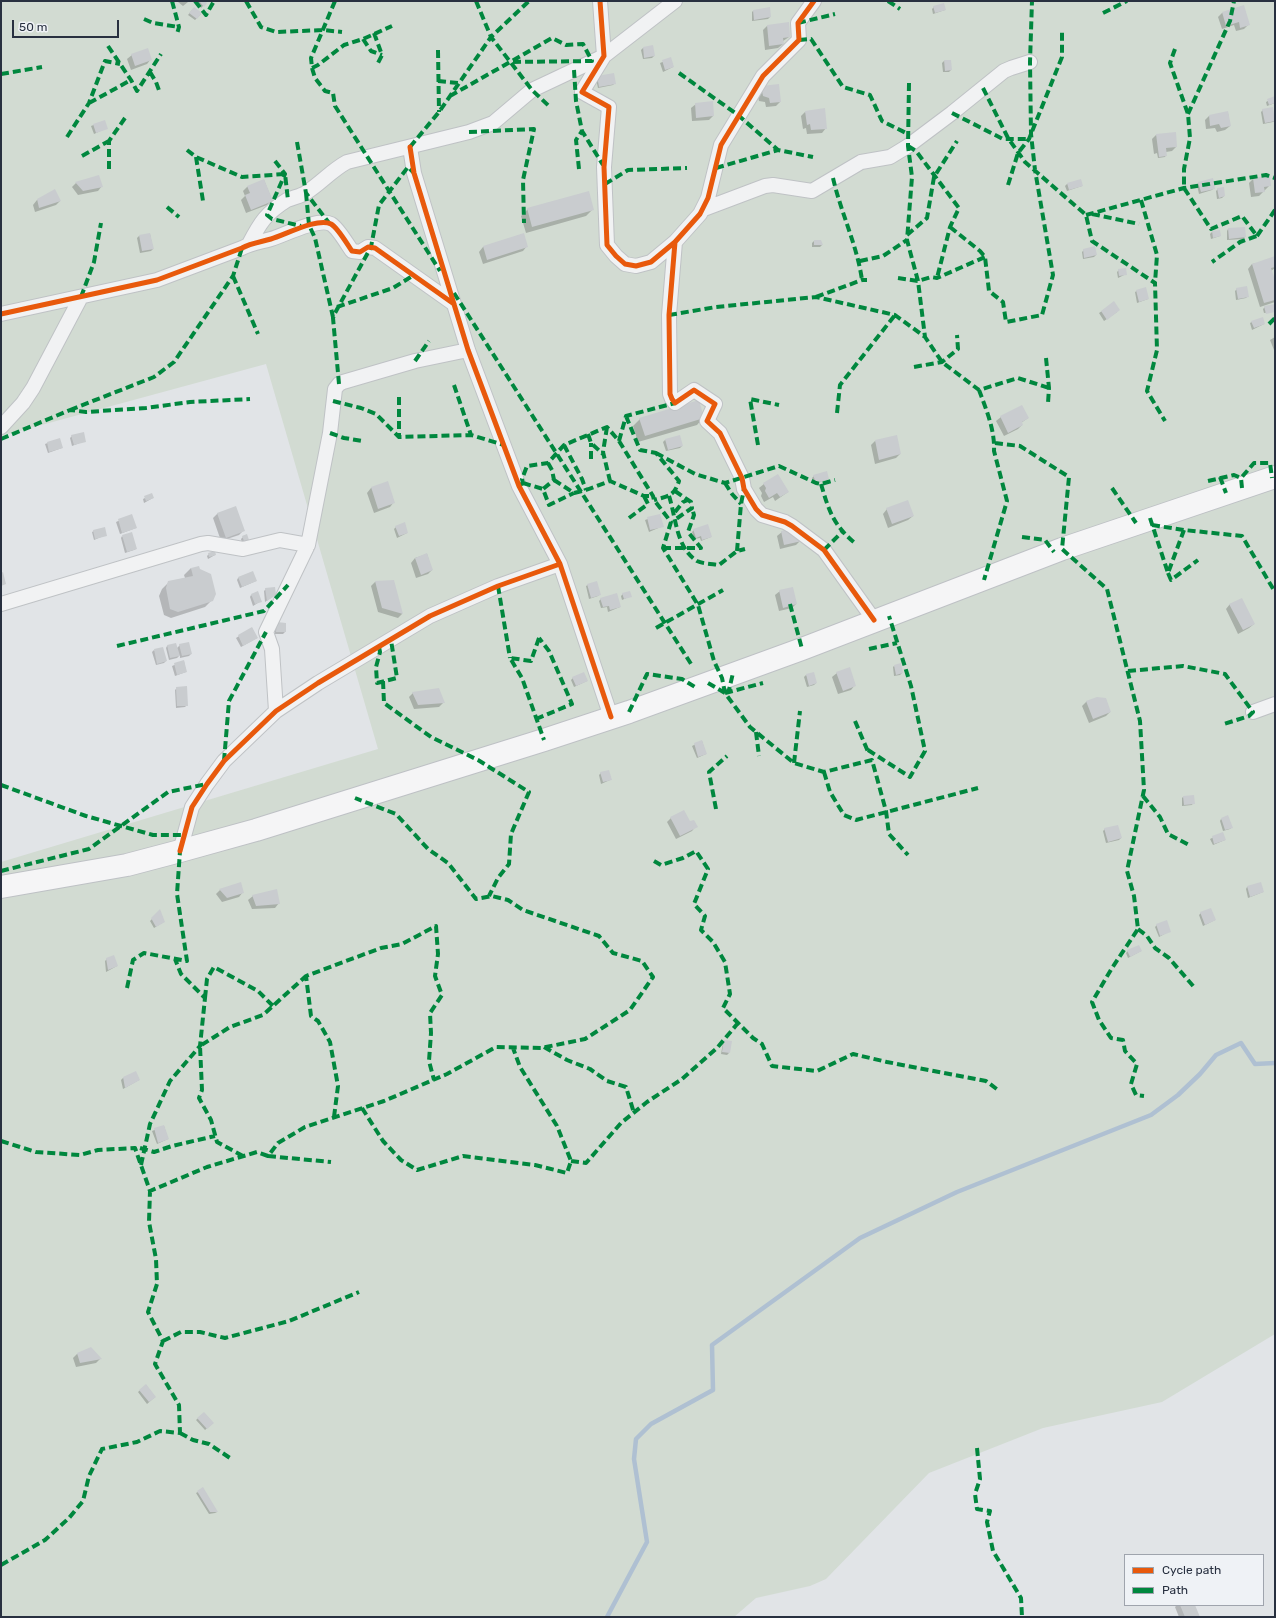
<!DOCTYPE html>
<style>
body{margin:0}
#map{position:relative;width:1276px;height:1618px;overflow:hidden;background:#e1e4e7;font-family:Rubik,sans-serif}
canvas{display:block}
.frame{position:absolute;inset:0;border:2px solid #283040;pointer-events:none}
.legend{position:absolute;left:1124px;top:1554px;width:140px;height:52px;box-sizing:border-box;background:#eff2f6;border:1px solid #9fa4ad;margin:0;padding:5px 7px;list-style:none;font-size:12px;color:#283040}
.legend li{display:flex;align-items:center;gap:8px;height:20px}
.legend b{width:20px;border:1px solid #9fa4ad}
.scale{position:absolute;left:12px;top:20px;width:107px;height:18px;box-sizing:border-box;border:2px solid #283040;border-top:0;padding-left:5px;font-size:12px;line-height:14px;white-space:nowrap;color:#283040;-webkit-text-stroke:3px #eff2f6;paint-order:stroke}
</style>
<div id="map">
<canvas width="1276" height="1618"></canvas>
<div class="frame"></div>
<ul class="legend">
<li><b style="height:5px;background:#e8590c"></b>Cycle path</li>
<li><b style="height:5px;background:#00873e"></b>Path</li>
</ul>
<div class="scale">50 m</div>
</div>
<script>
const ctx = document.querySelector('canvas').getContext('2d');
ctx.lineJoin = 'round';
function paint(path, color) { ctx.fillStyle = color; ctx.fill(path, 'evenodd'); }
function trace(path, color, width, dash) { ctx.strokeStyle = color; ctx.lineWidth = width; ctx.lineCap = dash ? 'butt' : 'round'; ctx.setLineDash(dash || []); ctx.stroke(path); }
paint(new Path2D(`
 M1 1H1275V1334L1162 1402 1043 1428 929 1473 826 1579 810 1586 756 1598 734 1617H1V862L378 749 266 364 1 436Z`), '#d2dbd2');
paint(new Path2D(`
 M188 1V2L183 6 178 2Z
 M200 1H204L206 3 201 8 197 3Z
 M1243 6 1248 25 1244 29 1236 31 1234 25 1222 29 1218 17 1222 13Z
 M934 7 945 10 933 14 932 9Z
 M192 10 201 14 195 20 188 15Z
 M753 11 770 17 768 19 752 21V12Z
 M767 26 789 37 783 41V44L778 48 765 50 763 30Z
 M652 46 654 56 652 58 643 59 641 50 643 48Z
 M132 55 151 59 147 64 131 70 127 59Z
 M670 59 673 67 663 72 660 63Z
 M944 61H950L951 70 949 72H943L942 63Z
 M596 79 615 83 613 85 598 88Z
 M762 87 780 102 776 106 766 107 765 102 759 101 757 92Z
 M1275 97V103L1267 106 1266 102Z
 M696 104 713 116 709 120 692 121 691 108Z
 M1263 110 1275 121 1273 122 1263 124 1261 112Z
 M805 112 826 128 822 133 807 134 806 128 803 129 801 116Z
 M1228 113 1230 126 1225 130 1217 132 1215 128 1206 129 1205 120 1209 116Z
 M104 121 107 128 94 134 91 126Z
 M1156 135 1176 147 1172 151 1166 152V155L1165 157 1158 158 1157 153 1154 154 1152 139Z
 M1253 179 1270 185 1259 196 1251 197 1249 183Z
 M264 180 272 200 267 205 246 213 241 200 245 196 243 191 247 187Z
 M76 183 102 186 98 191 78 195 72 187Z
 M1199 183 1214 188 1212 190 1199 194 1197 185Z
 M1067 184 1082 186 1067 191 1065 186Z
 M1218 189 1224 196 1222 198 1217 199 1216 191Z
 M37 200 60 201 56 205 35 212 33 205Z
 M528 209H593L586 216 526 233 521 216Z
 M1228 229 1245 237 1243 239 1227 240V231Z
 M1212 232 1220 236 1211 239 1210 234Z
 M150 234 153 249 151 251 140 253 137 238 139 236Z
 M523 234 527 246 523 251 483 264 479 252 483 247Z
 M814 241H820L822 245 820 247H812V243Z
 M1084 250 1096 255 1094 257 1083 259 1082 252Z
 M1275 260V268L1271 271 1275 283V302L1260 307 1248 269 1252 264Z
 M1119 270 1126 274 1118 278 1117 272Z
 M1237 289 1248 296 1246 298 1236 300 1235 291Z
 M1137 291 1148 299 1137 303 1135 292Z
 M1114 303 1117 312 1104 321 1099 313Z
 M1275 305V311L1264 313 1263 309 1265 307Z
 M1252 322 1264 324 1252 330 1250 323Z
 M1275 337V349L1274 350 1270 340Z
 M1001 417 1028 418 1021 423 1022 425 1018 429 1004 436 996 421Z
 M703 418 697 425 638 442 633 426 640 419Z
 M72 436 85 441 72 446 70 438Z
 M59 439 62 448 48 453 45 444Z
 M665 440 682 446 680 448 666 451 663 442Z
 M875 441 900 454 896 458 875 464 871 445Z
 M814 476 828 479 814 484 812 478Z
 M387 483 394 502 390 507 374 513 367 493 371 488Z
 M764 484 788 492 775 501 773 497 764 502 761 496 762 493 759 488Z
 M151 495 153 498 144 503 143 499Z
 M887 509 913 516 908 520 888 528 883 514Z
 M218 513 243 531 239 535 221 541 213 518Z
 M131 515 136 528 120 534 116 522Z
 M659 515 663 526 649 532 645 520Z
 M396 527 407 533 397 538 394 529Z
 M694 530 711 537 701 541 700 538 694 539 692 532Z
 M94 531 106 535 94 540 92 532Z
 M782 532 800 541 796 545 780 549 777 536Z
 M122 536 136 549 134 550 125 553 121 538Z
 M243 537 248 540 242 543 241 539Z
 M209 554 215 555 208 559 207 556Z
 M427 554 432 570 428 574 416 578 411 563 415 558Z
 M191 568 212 600 205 607 171 618 164 615 159 596 162 589 169 582 185 578 184 575Z
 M238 578 256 581 240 588 237 580Z
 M393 581 402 614 398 618 378 612 371 586 375 582Z
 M588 585 599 595 598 596 589 599 586 586Z
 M266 589 273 596 265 602 264 591Z
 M780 591 796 604 792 608 779 611 775 595Z
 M623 594 631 596 622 600 621 596Z
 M251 595 261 601 253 606 250 597Z
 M601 599 620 607 608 612 607 607 601 608 599 601Z
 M1230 604 1254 624 1249 628 1238 634 1226 609Z
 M277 623 285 632 283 634H275V625Z
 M252 628 257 638 241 647 236 638Z
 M180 645 191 654 189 656 180 658V655L177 658 169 660 166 648 167 646 177 648Z
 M154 650 166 661 164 663 156 665 152 652Z
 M184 661 186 672 175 676 172 666Z
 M894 666 902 673 900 675 894 676 893 667Z
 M837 673 855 685 851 690 838 694 832 677Z
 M806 675 816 683 814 685 807 687 804 677Z
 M573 678 587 681 574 687 571 680Z
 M177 688 187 705 185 707 176 708 175 690Z
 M413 693 443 703 439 707 414 709 409 697Z
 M1087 701 1110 712 1106 716 1089 723 1082 706Z
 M702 741 706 754 697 758 692 746Z
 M601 773 610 780 601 784 599 775Z
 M1183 797 1193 803 1192 805 1182 806V798Z
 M671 818 690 823 696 826 692 831 676 839 667 822Z
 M1221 819 1232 827 1230 829 1223 831 1220 821Z
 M1105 829 1121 838 1119 840 1106 843 1103 831Z
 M1222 833 1225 840 1213 845 1210 839Z
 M1247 887 1263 892 1248 898 1246 889Z
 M220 890 243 892 239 897 222 902 216 894Z
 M253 896 279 903 275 908 252 909 248 900Z
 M160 911 162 923 154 928 150 921Z
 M1201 913 1215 920 1203 926 1199 915Z
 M1157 925 1170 931 1159 937 1155 927Z
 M1128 951H1141L1128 958 1126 953Z
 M107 959 117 966 106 972 105 961Z
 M725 1041 729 1053 727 1055 721 1054 723 1043Z
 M123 1078 139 1080 123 1089 121 1080Z
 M164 1126 168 1139 157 1144 152 1131Z
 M77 1354 100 1359 96 1363 76 1367 73 1358Z
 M146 1385 155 1397 147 1404 138 1392Z
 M204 1413 213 1423 205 1430 196 1420Z
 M198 1492 217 1512 215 1513 209 1514 196 1493Z
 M1177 1605H1193L1199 1617H1179L1175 1607Z`), '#0003');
trace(new Path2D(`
 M607 1617 647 1542 634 1459 636 1439 651 1424 713 1390 712 1345 860 1238 957 1192 1151 1115 1178 1095 1200 1074 1216 1055 1241 1043 1255 1064 1275 1063`), '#afc0d2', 4.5);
paint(new Path2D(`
 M199 1H205L207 3 204 7Z
 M944 3 946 10 935 13 933 6Z
 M1244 5 1250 25 1240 28 1239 22 1226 26 1222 12Z
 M194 7 202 13 197 19 189 13Z
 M770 7 771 17 754 20 753 10Z
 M789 22 790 37 783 38 784 44 769 46 767 25Z
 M653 45 655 56 644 58 643 47Z
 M148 48 152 60 135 66 131 54Z
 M671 57 674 67 665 70 662 60Z
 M944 60H951L952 70 945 71Z
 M614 73 616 84 599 87 597 76Z
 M779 84 781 102 770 103 769 98 763 96 761 86Z
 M1275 96V103L1269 105 1267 99Z
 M713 101 714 116 696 118 695 103Z
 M1273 107 1275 121 1265 123 1262 109Z
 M825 108 827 129 811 130 810 124 807 125 805 111Z
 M1228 111 1231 126 1221 128 1219 124 1210 126 1209 115Z
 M105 120 108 129 96 133 93 124Z
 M1176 132 1177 147 1166 148 1167 156 1159 157 1156 134Z
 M99 175 103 187 83 191 75 182Z
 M1270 175 1271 186 1264 187 1265 192 1255 193 1253 178Z
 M1213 178 1215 189 1201 192 1198 182Z
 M264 179 273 201 251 210 245 195 250 193 247 186Z
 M1081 179 1083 186 1069 190 1067 183Z
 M1224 187 1225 196 1219 198 1217 188Z
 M55 189 61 201 39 208 37 199Z
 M589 191 594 210 532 227 527 208Z
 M1245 227 1246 237 1229 239 1228 228Z
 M1220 230 1221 236 1213 238 1212 231Z
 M150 233 154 249 142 251 139 235Z
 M524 233 528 247 487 260 483 246Z
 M814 240H821L823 245H814Z
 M1095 246 1097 255 1084 258 1083 249Z
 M1275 256V267L1271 268 1275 280V300L1264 303 1252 264Z
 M1126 268 1127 275 1119 276 1118 269Z
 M1247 286 1249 297 1238 299 1236 288Z
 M1146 287 1149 299 1139 302 1136 290Z
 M1114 301 1120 310 1107 320 1101 311Z
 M1275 304V312L1266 314 1264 306Z
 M1263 317 1265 324 1254 328 1251 321Z
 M699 400 704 418 645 436 639 418Z
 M1022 405 1029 418 1022 422 1023 425 1008 433 1000 416Z
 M84 432 86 442 74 445 71 435Z
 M680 435 683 446 668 450 665 439Z
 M897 435 901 454 879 460 875 440Z
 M60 438 63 448 49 452 47 442Z
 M827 471 829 479 816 483 813 475Z
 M778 474 789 492 780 497 777 493 769 498 765 491 766 488 763 483Z
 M388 481 395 503 378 509 371 487Z
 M152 493 154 498 146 501 144 496Z
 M908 500 914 516 892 524 886 508Z
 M236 506 245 531 226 538 217 513Z
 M132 514 137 528 122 533 118 519Z
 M660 514 664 527 650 530 647 517Z
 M405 522 408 533 399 536 395 526Z
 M708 524 712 537 702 540 701 536 696 538 693 529Z
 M105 527 107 536 95 539 93 530Z
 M798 527 802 541 784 545 781 531Z
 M132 532 137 549 127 552 122 535Z
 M247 534 249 540 244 541 242 536Z
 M215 551 216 555 209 557 208 553Z
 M427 553 433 570 421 575 415 558Z
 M199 566 200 569 211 574 216 594 213 601 178 612 170 609 166 588 168 581 193 576 191 568Z
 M253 571 257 581 242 587 238 577Z
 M3 572 6 584 1 586V573Z
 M394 580 403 614 382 608 375 581Z
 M597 581 601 595 591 598 587 584Z
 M275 587 276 595 267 601 265 588Z
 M793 587 797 604 783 608 779 590Z
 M258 591 262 602 255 604 251 594Z
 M630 591 632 597 624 599 622 593Z
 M617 593 621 607 610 610 609 606 603 607 600 598Z
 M1242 598 1255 624 1243 630 1229 604Z
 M277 622 286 623V632H276Z
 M252 627 258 638 243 646 238 635Z
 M189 642 192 654 182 656 179 644Z
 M176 643 180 656 170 658 167 645Z
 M163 647 167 661 157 664 154 649Z
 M184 660 187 672 177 675 174 663Z
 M901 663 903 673 896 675 894 665Z
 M850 667 856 686 843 691 836 672Z
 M584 672 588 681 576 686 572 677Z
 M814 672 817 683 809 686 806 674Z
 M187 686 188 706H177L176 687Z
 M439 688 445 703 418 705 412 692Z
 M1097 697 1106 698 1111 712 1093 719 1086 701Z
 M702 740 707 754 698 757 694 743Z
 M609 770 612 780 603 782 600 772Z
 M1194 795 1195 804 1184 805 1183 796Z
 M684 810 690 821 694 820 698 827 680 836 670 817Z
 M1228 815 1233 828 1225 830 1221 818Z
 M1118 825 1122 838 1108 842 1104 828Z
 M1223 832 1226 840 1214 844 1212 836Z
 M241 882 244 893 227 898 219 889Z
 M1261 882 1264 892 1250 897 1247 886Z
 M277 889 280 904 256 906 252 895Z
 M1211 908 1216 920 1205 925 1200 912Z
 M160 909 165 922 156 927 151 918Z
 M1167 920 1171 932 1160 936 1156 924Z
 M1139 945 1142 951 1130 957 1127 950Z
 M114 955 118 966 108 970 106 958Z
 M724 1040 732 1041 730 1053 722 1052Z
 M136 1071 140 1080 125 1088 123 1077Z
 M164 1125 169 1139 158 1143 154 1128Z
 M91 1347 102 1359 80 1363 77 1353Z
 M146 1384 156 1397 149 1402 139 1390Z
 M204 1412 214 1423 207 1429 197 1418Z
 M203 1487 218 1512H210L197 1491Z
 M1180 1605H1195L1200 1617H1185Z`), '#c9cccf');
const minor = new Path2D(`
 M600 1 604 56 582 92 609 107 604 167 607 245 616 256 625 264 636 266 651 262 675 242 700 214 708 198 721 145 763 76 799 40 798 23 814 1
 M410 147 414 173 468 350 519 486 560 564 611 717
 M704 209 765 186 773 185 812 191 861 162 890 157 908 146 952 113 1004 71 1011 68 1030 62
 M675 242 669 315 670 394 672 399 675 403 694 390 715 404 707 421 720 433 742 478 744 489 756 509 762 515 785 522 792 526 824 550 874 620
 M249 244C260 223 266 213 287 200 294 197 302 196 307 192 321 183 332 170 347 162L469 132 493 123 532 90 604 56 675 1
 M1 314 157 280 242 248C251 243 261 242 271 239 285 235 318 217 331 224 338 228 347 244 352 251L360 252 368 247 375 248 454 304
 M1 427 23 403 33 388 81 297
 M1 604 201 544 208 543 243 549 280 540 308 545
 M276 711 272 649 266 632 308 545 330 433 335 389 339 384 343 382 415 361 468 350
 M1253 712 1275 704
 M180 851 192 807 207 784 224 761 276 711 318 683 430 616 498 586 560 564`);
const primary = new Path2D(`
 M1 887 127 865 180 851 256 830 544 740 629 712 802 649 1062 549 1275 477`);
trace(minor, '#bfc2c5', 16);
trace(primary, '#bec1c5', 24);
trace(minor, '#f1f2f3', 14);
trace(primary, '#f5f5f6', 22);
trace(new Path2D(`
 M172 1 179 27 177 34
 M195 1 206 15 214 1
 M246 1 261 27 276 32 323 30 342 32
 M335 1 311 58 312 68 318 65 344 45 363 39 392 26
 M476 1 491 37 532 90 550 107
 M888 1 900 9
 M1103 13 1127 1
 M144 19 153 23 179 27
 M798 23 835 14
 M374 33 382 55 377 65
 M363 39 371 51 382 55
 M799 40 811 39 843 87 870 95 882 121 908 134
 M108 46 131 80 137 91 161 54
 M1175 49 1170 63 1188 114 1190 138 1184 169V188L1211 229 1242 216 1257 236 1240 242 1212 262
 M438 50 439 112
 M312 68 315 78 325 91 333 93 335 106 440 271
 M574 70 576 101 582 131 603 165
 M150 72 156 82 160 93
 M679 73 738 115 778 150 813 157
 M1 74 42 67
 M438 81 459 83
 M909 83 908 146 912 177 907 240 918 281 925 337
 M983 88 1008 138 1025 162 1086 215 1092 241 1155 283 1157 350 1147 391 1165 421
 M450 96 510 62 592 61 583 44 566 45 552 38 510 62
 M89 103 131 80
 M952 113 1003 139H1029
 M1188 114 1230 21 1234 1
 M469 132 534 129 523 180 524 223
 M67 137 89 103 105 61 120 64
 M297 142 306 193 329 223
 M908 146 916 151 959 208 950 227 937 278
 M410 147 439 112 491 37 529 1
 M187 150 196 157 242 177 285 174 288 200
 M82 156 109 141
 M196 157 203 201
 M275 161 285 174 267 215 272 219 301 226
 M716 168 778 150
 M109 169V141L125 118
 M579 169 576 140 582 131
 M833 178C841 213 857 245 862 280
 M605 184 628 170 687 168
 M1008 185 1018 153 1029 139 1062 57V30
 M306 193 309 225 315 238 333 317
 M1141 200 1157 255 1155 283
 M167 207 179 217
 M1092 214 1139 224
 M1086 215 1184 188 1266 175 1275 178
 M950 227 980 251 985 257 989 291 1003 302 1006 322 1042 315 1053 275 1035 170 1031 134 1030 62 1032 1
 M907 235 927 218 934 177 957 141
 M1257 236 1275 210
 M860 261 883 256 907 240
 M233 276 258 334
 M898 278 918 281 931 277 937 278 985 257
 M454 293 693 667
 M81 297 94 262 101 223
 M816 297 862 280H867
 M337 307 393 288 414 275
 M669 315 716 307 816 297 895 315 925 337 942 362 979 390 1018 378 1049 388
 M1269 324 1275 318
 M1046 358 1049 388 1048 403
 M415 361 429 341
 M914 367 942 362 958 349 957 335
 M339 384 333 318 335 313 371 247 379 205 408 167 414 173
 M454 385 471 435
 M979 390C986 409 995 430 994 451L1007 501 984 580
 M399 397V437
 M333 401 361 408 376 414 399 437 471 435 504 445
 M70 410 154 377 174 362 233 276 242 248
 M837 413 840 385 895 315
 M626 416 640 450 656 453 679 481C674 496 669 496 654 500
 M607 427 603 452 610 481
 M330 433 344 438 362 441
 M588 434 591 443 603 454
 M1 439 70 410 86 412 146 408 190 402 250 399
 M619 441 653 496 654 500 671 522 663 548 698 605 714 661 722 678 725 693
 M995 443 1020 446 1069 477 1062 549 1107 589 1140 721 1144 790 1127 871 1134 896 1138 929 1112 968 1092 1002 1099 1020 1111 1038 1123 1040 1125 1051 1137 1064 1131 1084 1136 1095 1144 1096
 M564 445 582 479 586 490
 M758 445 750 399 779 405
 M656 453 695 474 725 483 779 466 816 483 821 484 835 480
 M591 459V443
 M548 463 552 470 554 480 543 489 549 505 574 493
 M1220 477 1226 493
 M554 480 574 493 586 490 610 481 644 496H653
 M1208 481 1234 475 1241 478
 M523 483 543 489
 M725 483 732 494 741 504
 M821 484C829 511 833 525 856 544
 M520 485 523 483 522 479 527 466 548 463 564 445 607 427 619 441 626 416 675 403
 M1112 488 1136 523
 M1242 488 1241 478 1254 463H1270L1272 478
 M675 491 691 502 692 508 676 519
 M669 496C676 517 676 548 697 561 703 564 713 564 719 565L737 551 745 549
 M675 512 683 502 688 500
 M629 518 648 504 644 496
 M1150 518 1168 573 1184 530
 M1152 525 1184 530 1242 536 1275 592
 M1022 537 1045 540 1054 552
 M663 548H701L688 532 694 515 692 508
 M824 550 842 532
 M737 551 741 504 744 489
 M1168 573 1171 580 1198 560
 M498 586 510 658
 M790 604 802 649
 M656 628 723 590
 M539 638 531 661 510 658 522 678 544 740
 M117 646 264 611 288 585
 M379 647 380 652 376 667 377 683 397 678 391 640
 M869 649 897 643
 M1128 671 1183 666 1225 674 1253 712 1249 716 1224 724
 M383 681 384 703 431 737 478 760 529 792 511 834 509 864 498 878 489 896
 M708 683 725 693 750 727 794 763 824 772 872 760 886 811 889 834 908 855
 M725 693 763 683
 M725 693 729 690 733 673
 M629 712 647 674 682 679 695 687
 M536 719 572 704 549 651 539 638
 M855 721 869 754
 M756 732 759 756
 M868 750 910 777 925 751 911 686 889 616
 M224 761 229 701 266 632
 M794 763 800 711
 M824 772 830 792 844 815 856 820 978 788
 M1 785 86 816 153 835H184
 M1143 796 1160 817 1168 834 1191 846
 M716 809 709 772 727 756
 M654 861 661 865 683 858 696 851 708 869 694 904 705 916 701 930 713 942 725 962 730 994 723 1008 753 1038 762 1044 772 1066 817 1071 853 1054 887 1062 986 1081 998 1090
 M1 871 89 849 168 792 207 784
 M1138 929 1147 936 1155 948 1169 958 1194 987
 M127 988 133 960 144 953 187 961 177 894 180 851
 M205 998 207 979 214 967 258 991 273 1006
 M544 1047 567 1060 590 1069 607 1081 626 1087 634 1113
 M362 1108 383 1141 401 1160 417 1170 463 1156 535 1165 567 1173 571 1161 557 1126 520 1067 513 1048
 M334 1117 338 1086 330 1042 318 1021 311 1016 306 976 381 948 402 944 436 926 438 954 435 976 442 995 430 1013 431 1033 429 1061 434 1080
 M1 1141 36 1152 80 1155 98 1150 135 1148 150 1191 207 1167 257 1152 268 1156 278 1143 305 1127 384 1101 447 1074 496 1047 541 1048 585 1039 630 1010 653 977 642 961 613 953 599 936 523 910 508 900 492 896 476 899 448 863 428 849 396 814 355 798
 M140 1148 154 1152 172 1146 215 1136
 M243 1156 217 1142 211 1120 199 1098 202 1090 200 1046 230 1027 263 1015 306 976
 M268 1156 331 1162
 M571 1161 586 1163 621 1123 647 1102 682 1079 717 1048 738 1023
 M141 1165 150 1124 170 1081 200 1046 205 998 181 974 175 959
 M163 1341 181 1332H200L225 1338 289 1321 359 1292
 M180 1433 193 1440 209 1444 230 1458
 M977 1448 980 1479 975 1494 977 1509 990 1511 987 1522 993 1551 1021 1598 1022 1617
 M1 1565 45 1540 69 1518 83 1501 89 1476 102 1449 137 1442 160 1431 180 1433 179 1405 155 1364 163 1341 148 1312 157 1284 156 1259 149 1222 150 1191`), '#00873e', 4, [8, 4]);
trace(new Path2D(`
 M600 1 604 56 582 92 609 107 604 167 607 245 616 256 625 264 636 266 651 262 675 242 700 214 708 198 721 145 763 76 799 40 798 23 814 1
 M410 147 414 173 468 350 519 486 560 564 611 717
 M675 242 669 315 670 394 672 399 675 403 694 390 715 404 707 421 720 433 742 478 744 489 756 509 762 515 785 522 792 526 824 550 874 620
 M1 314 157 280 242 248C251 243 261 242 271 239 285 235 318 217 331 224 338 228 347 244 352 251L360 252 368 247 375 248 454 304
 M180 851 192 807 207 784 224 761 276 711 318 683 430 616 498 586 560 564`), '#e8590c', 5);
</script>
